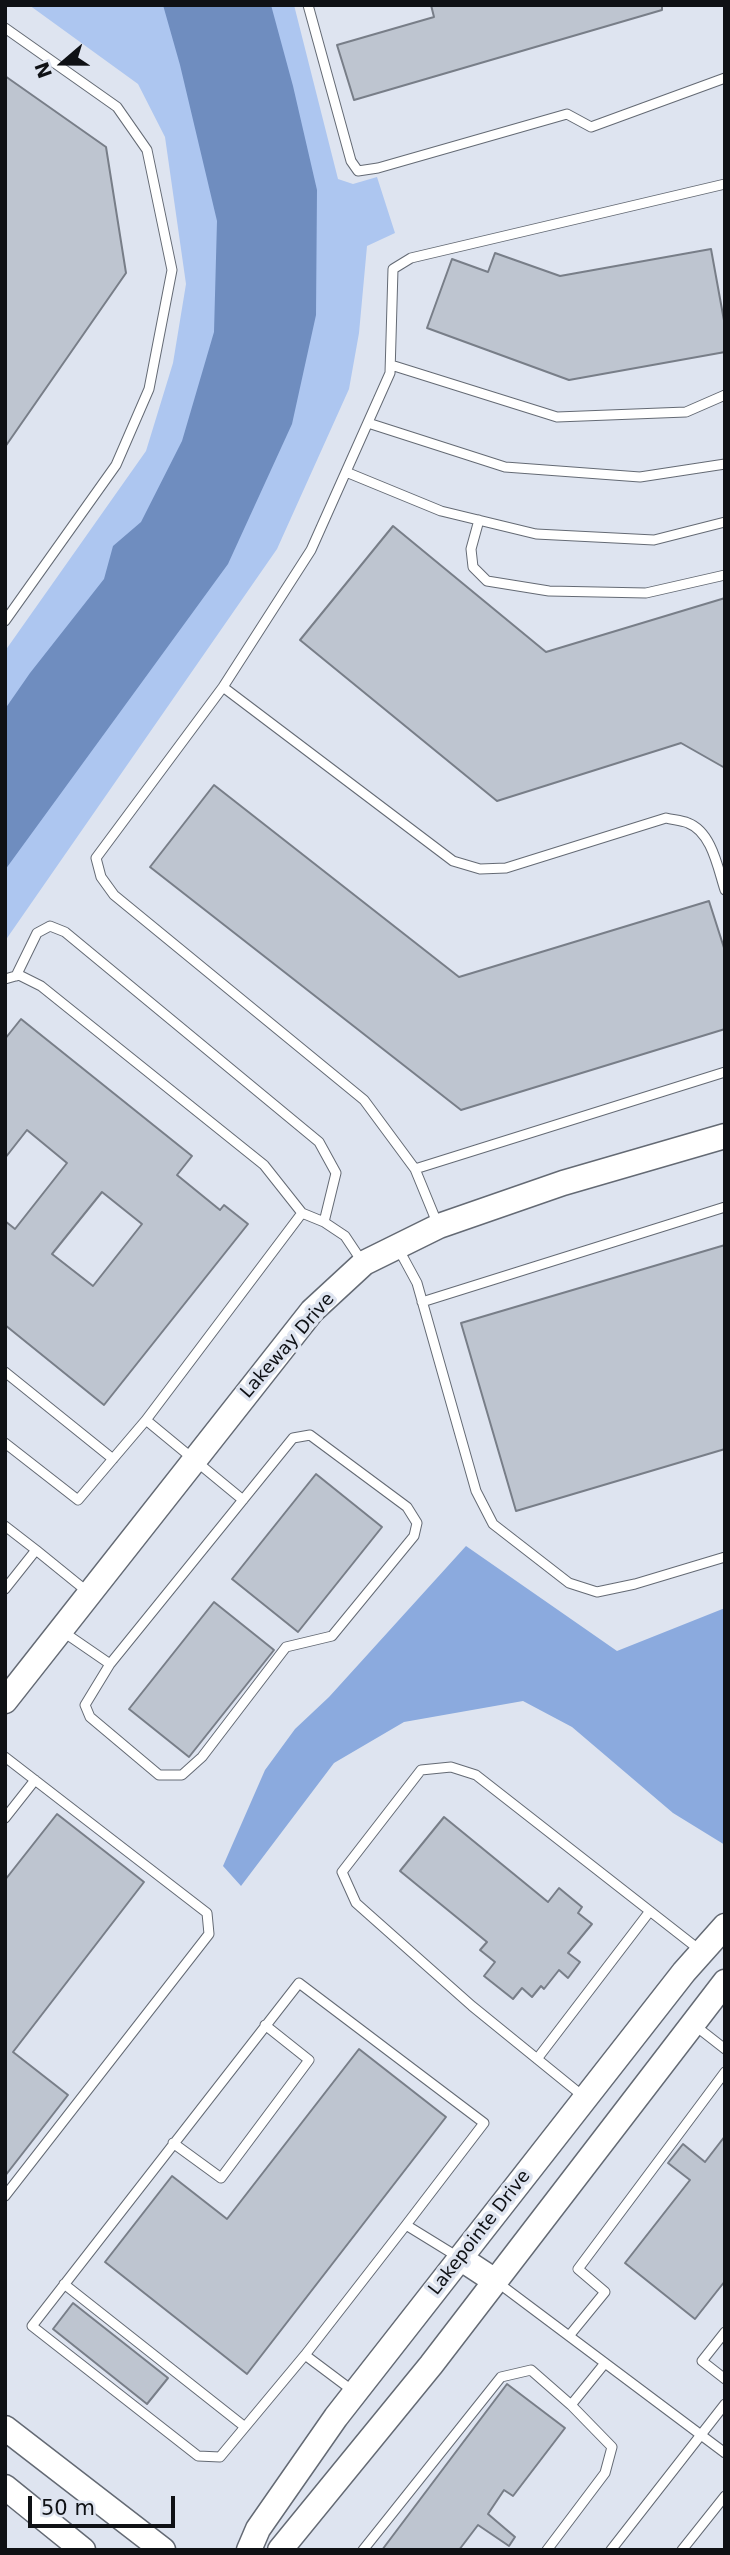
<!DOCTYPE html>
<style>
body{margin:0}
#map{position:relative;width:730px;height:2555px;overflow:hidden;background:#dee4f0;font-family:"DejaVu Sans",sans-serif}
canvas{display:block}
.frame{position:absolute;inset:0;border:7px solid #0f1115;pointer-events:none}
.north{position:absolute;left:28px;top:28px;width:70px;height:70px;-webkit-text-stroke:5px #dee4f0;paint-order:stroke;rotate:250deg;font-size:19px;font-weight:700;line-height:28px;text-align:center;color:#0f1115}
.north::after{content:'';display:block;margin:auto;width:24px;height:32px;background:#0f1115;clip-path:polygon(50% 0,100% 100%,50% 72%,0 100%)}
.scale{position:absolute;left:28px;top:2496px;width:147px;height:32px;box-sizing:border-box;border:4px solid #0f1115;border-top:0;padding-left:9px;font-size:21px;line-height:24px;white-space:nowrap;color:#0f1115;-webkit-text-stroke:5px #dee4f0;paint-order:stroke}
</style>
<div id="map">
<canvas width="730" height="2555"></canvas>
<div class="frame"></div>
<div class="north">N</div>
<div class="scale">50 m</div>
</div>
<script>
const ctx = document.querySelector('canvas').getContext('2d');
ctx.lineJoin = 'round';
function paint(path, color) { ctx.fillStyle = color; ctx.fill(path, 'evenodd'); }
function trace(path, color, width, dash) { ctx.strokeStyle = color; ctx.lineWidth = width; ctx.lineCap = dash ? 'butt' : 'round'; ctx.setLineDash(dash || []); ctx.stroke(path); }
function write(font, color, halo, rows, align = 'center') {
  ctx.font = font + ' "DejaVu Sans",sans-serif'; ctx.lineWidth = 7; ctx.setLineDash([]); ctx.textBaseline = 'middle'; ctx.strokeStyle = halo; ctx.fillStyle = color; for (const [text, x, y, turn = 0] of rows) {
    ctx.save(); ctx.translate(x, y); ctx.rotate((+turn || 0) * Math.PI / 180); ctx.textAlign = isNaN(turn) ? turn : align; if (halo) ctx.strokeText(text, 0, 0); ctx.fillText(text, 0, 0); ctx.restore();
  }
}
paint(new Path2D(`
 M29 5H294L338 179 353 184 377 177 395 233 367 246 359 333 349 389 277 549 5 941V651L146 451 173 363 186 284 165 137 138 84Z`), '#adc6f0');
paint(new Path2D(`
 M466 1546 617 1651 725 1608V1845L673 1813 572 1727 523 1701 404 1722 334 1763 241 1886 223 1866 265 1770 295 1729 329 1697Z`), '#8baade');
paint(new Path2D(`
 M163 5H271L293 86 317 190 316 315 292 424 228 564 5 870V709L30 673 104 579 113 546 141 522 182 441 214 332 217 221 180 65Z`), '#6f8dbf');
const building = new Path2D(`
 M431 5H662V10L354 100 337 45 434 17Z
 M5 76 106 147 126 273 5 447Z
 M711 249 725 326V352L569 380 427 328 452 259 488 272 495 253 560 276Z
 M393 526 546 652 725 598V768L681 743 497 801 300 640Z
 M214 785 459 977 709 901 725 951V1029L461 1110 150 867Z
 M21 1019 192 1156 177 1175 220 1210 224 1205 248 1224 104 1405 5 1325V1221L15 1229 67 1163 27 1130 5 1158V1039ZM102 1192 142 1224 93 1286 52 1254Z
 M725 1245V1449L516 1511 461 1323Z
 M316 1474 382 1527 298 1632 232 1579Z
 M214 1602 274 1650 189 1757 129 1709Z
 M57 1814 144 1882 13 2052 68 2095 5 2176V1880Z
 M444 1817 548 1902 559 1888 582 1907 578 1913 592 1924 568 1953 580 1962 568 1978 559 1970 544 1989 541 1986 532 1997 522 1988 513 1999 484 1976 495 1962 480 1950 487 1942 400 1871Z
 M359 2049 446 2117 247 2374 105 2262 172 2176 227 2219Z
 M725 2136V2281L695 2319 625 2263 690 2180 668 2163 683 2144 705 2162Z
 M73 2303 168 2378 147 2404 53 2329Z
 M507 2384 565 2428 513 2496 504 2490 488 2514 515 2537 509 2546 478 2525 459 2550H382Z`);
paint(building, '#bec5d0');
trace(building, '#787e88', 2);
const lane = new Path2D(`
 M308 5 351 161 358 171 378 168 567 114 591 127 725 78
 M5 28 117 107 147 150 172 270 149 389 116 465 5 621
 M391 365 557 417 686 412 725 395
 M368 423 505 467 640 477 725 464
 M346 472 441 511 536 534 654 540 725 522
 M479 520 471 549 473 567 487 581 549 591 646 593 725 575
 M223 687 453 861 480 869 506 868 666 818C673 820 681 820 688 823 712 832 718 869 725 890
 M16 976 37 933 50 926 65 932 319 1142 336 1173 324 1222
 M5 979 19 975 41 986 264 1165 302 1213 324 1222 345 1236 363 1263
 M415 1169 725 1072
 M438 1225 415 1169 364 1100 114 895 101 877 96 858 223 687 311 550 390 373 393 269 411 258 725 184
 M398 1248 417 1283 476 1491 493 1524 569 1583 597 1592 635 1584 725 1557
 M422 1302 725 1207
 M5 1372 113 1459
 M146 1420 302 1213
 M5 1443 78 1500 146 1420 243 1500
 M5 1526 36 1550 5 1589
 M36 1550 89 1593
 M62 1631 110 1664 85 1705 90 1717 159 1775H182L202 1757 286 1647 332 1636 414 1536 417 1523 407 1507 310 1435 293 1438 110 1664
 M5 1757 207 1913 209 1934 5 2196
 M5 1818 35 1780
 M693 2024 725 2049
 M537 2059 650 1911
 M584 2097 472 2006 356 1903 342 1872 421 1770 451 1767 476 1775 701 1951
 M173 2143 221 2178 309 2060 265 2025
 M497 2282 725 2453
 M64 2284 245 2427
 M725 2332 702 2361 725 2379
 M569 2336 605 2292 578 2269 725 2072
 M305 2355 406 2225
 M353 2391 305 2355 220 2457 198 2456 32 2326 299 1983 484 2123 406 2225 458 2257
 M363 2550 501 2377 531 2370 571 2405
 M547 2550 605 2473 612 2447 571 2405 605 2363
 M611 2550 725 2404
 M682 2550 725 2496`);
const secondary = new Path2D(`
 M5 1701 312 1311 364 1263 439 1226 563 1183 725 1136
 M460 2258 495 2281
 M5 2428 163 2550
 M5 2487 83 2550
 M249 2550 258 2529 336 2417 684 1972 725 1926
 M280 2550 431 2365 725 1982`);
trace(lane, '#646a74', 11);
trace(secondary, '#646a74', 27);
trace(lane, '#fff', 9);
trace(secondary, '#fff', 24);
write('18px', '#0f1115', '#dee4f0', [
 ["Lakeway Drive",288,1346,-49],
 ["Lakepointe Drive",480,2233,-52]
]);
</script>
